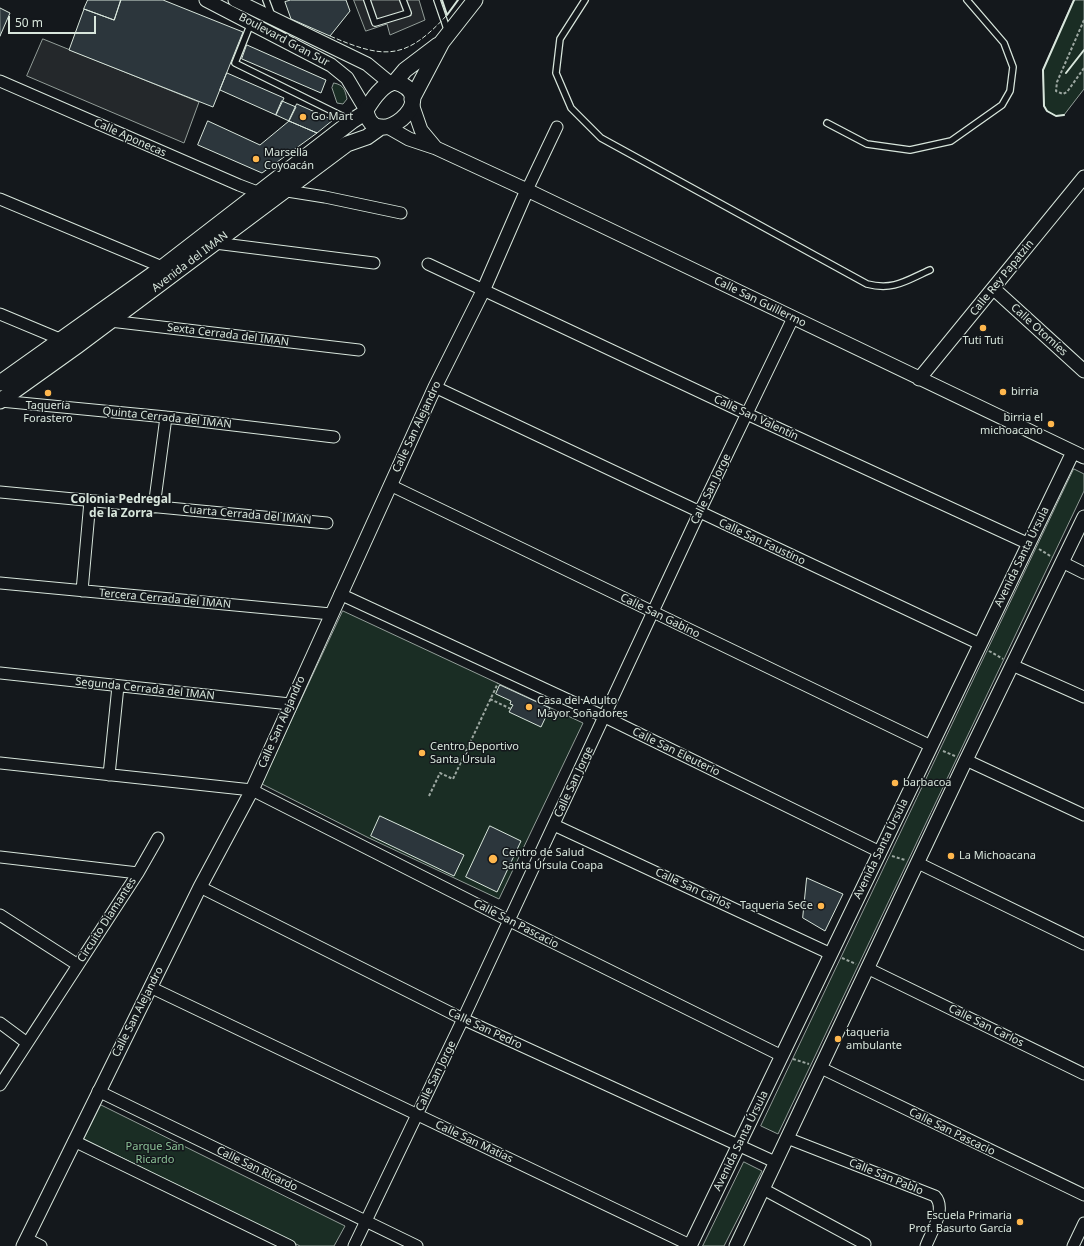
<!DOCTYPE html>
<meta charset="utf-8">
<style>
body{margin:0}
#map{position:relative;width:1084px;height:1246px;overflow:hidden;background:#14181c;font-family:"Noto Sans",sans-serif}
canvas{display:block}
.scale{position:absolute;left:8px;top:16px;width:88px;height:18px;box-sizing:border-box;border:2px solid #d8e6dc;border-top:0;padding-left:5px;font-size:12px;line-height:14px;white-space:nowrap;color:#d8e6dc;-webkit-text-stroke:3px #14181c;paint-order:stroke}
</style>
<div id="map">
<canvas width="1084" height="1246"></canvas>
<div class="scale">50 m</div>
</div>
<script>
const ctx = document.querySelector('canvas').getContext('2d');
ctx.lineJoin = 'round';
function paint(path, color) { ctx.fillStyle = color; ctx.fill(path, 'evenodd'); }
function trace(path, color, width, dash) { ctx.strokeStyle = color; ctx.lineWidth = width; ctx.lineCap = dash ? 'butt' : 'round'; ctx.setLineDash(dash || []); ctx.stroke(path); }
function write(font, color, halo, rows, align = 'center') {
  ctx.font = font + ' "Noto Sans",sans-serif'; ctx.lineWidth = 3; ctx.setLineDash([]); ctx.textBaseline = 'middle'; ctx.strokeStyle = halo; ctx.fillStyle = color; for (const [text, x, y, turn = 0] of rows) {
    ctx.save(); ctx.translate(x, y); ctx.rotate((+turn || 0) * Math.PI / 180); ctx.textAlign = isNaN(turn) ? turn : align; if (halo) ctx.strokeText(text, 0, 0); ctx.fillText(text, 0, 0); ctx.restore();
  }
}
const green = new Path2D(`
 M1074 0H1084V89L1064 115 1056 116 1047 111 1044 106 1043 70Z
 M334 83C344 85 345 90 347 99L343 104 337 103 332 88Z
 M1074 469 1084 474V491L778 1134 761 1126Z
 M343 611 583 723 499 899 369 838 262 784Z
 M101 1105 345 1226 334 1246H300L84 1139Z
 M744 1162 762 1171 724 1246H703Z`);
paint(green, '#1a2d24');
trace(green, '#939e99', 1);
const parking = new Path2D(`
 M354 0H419L425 20 390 35 387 24 366 31Z
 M43 39 199 102 184 143 27 76Z`);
paint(parking, '#24282b');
trace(parking, '#939e99', 1);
const building = new Path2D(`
 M88 0H121L114 20 84 9Z
 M121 0H163L243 32 213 107 69 50 84 9 114 20Z
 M291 0H346L350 11 330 36 291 19 285 2Z
 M0 8 10 13 0 36Z
 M247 45 326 80 321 93 242 59Z
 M227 73 284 98 276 115 220 90Z
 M282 101 296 107 289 121 276 115Z
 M297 104 333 120 317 133 289 121Z
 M208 121 260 145 289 121 317 133 262 173 198 145Z
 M500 685 550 708 541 727 509 712 513 705 510 704 511 701 496 694Z
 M380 816 464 855 454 876 371 836Z
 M490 826 521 841 497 892 466 877Z
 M807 878 843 894 825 931 803 918Z`);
paint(building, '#2c363c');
trace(building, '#d8e6dc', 1);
const service = new Path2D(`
 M266 0 272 16
 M367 0 375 23 408 13 403 0
 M437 0 448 32
 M585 0 560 39 556 73 571 108 601 138 867 284C894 291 907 280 930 270
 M251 23 235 63 350 120
 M827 123 867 144 910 150 951 141 1002 105 1010 91 1013 67 1004 43 967 0`);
const minor = new Path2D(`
 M0 81 239 185 260 193 264 192
 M281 190 325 197 401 213
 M527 190 557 127
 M0 199 167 269
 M213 240 215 243 374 263
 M428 264 747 414 1029 544
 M0 314 67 342
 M107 319 110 321 359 350
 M435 387 980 644
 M0 401 166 417 334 437
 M390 485 931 746
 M0 492 327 523
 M154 507 166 417
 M1062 562 1084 573
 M0 583 331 614
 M82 591 90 501
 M340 594 605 717 880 852
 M1012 665 1084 697
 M0 673 290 704
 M966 760 1084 815
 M0 763 252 790 508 920 782 1056
 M109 775 118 686
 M554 825 831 954
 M0 857 138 873
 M918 863 1084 944
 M200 887 463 1019 775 1162
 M0 915 78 965
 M867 968 1084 1074
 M150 987 690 1245
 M0 1023 27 1043
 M821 1068 1084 1195
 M0 1085 138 873 158 838
 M98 1091 417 1246
 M787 1138 935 1196C947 1209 931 1232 926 1246
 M74 1141 290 1246
 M763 1189 865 1244
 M27 1239 41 1246
 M354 1246 463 1019 699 513 793 318
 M1073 1246 1084 1223`);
const tertiary = new Path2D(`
 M206 0 331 65 347 78 366 110
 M235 0 367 64 390 83
 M412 104 421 130 436 148
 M388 127 409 139 436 148 527 190 1084 457
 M994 289 1084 371
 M919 379 1084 177
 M23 1246 200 887 252 790 435 387 483 291 527 190
 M690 1246 1073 452
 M736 1246 966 760 1084 517`);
const secondary = new Path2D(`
 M395 82C446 97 372 156 366 110 372 100 382 84 395 82Z
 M395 82 405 70 438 45
 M412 99 442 42 475 0
 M0 383 163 267 352 121 366 112
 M0 401 77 346 347 144 367 137 381 127`);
trace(service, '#d8e6dc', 8);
trace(minor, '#d8e6dc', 13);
trace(tertiary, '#d8e6dc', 15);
trace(secondary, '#d8e6dc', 17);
trace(new Path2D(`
 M1084 20 1057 82 1056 91 1063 94 1067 92 1084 68
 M1039 549 1052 557
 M989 651 1003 659
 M490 699 511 709
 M943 751 955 756
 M429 796 440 773 453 779 498 683
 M892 856 905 860
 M842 958 856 964
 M793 1059 809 1064`), '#9da8a2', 2, [3, 2]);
trace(service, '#14181c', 5.5);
trace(minor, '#14181c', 11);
trace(tertiary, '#14181c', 13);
trace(secondary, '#14181c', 15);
trace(new Path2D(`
 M330 36C384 59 405 61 447 15`), '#d8e6dc', 1, [5, 2]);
trace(new Path2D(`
 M442 0 447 15 458 0
 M1066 73 1084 50
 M1064 115 1056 116 1047 111 1044 106 1043 70 1074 0`), '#d8e6dc', 2);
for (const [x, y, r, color] of [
 [303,117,4,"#ffb74d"],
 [256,159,4,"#ffb74d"],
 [983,328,4,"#ffb74d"],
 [1003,392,4,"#ffb74d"],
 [48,393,4,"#ffb74d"],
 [1051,424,4,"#ffb74d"],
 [529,707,4,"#ffb74d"],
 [422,753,4,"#ffb74d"],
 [895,783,4,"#ffb74d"],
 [951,856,4,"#ffb74d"],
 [493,859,5,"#ffb74d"],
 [821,906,4,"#ffb74d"],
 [838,1039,4,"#ffb74d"],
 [1020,1222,4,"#ffb74d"]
]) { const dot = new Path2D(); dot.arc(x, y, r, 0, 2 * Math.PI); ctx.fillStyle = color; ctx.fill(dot); trace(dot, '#14181c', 1.5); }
write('11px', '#d8e6dc', '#14181c', [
 ["Boulevard Gran Sur",284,40,28],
 ["Calle Aponecas",130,138,24],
 ["Avenida del IMAN",190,262,-37],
 ["Calle Rey Papatzin",1002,278,-51],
 ["Calle San Guillermo",760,302,26],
 ["Calle Otomíes",1039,330,42],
 ["Sexta Cerrada del IMAN",228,335,7],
 ["Quinta Cerrada del IMAN",167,418,6],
 ["Calle San Valentín",756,418,25],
 ["Calle San Alejandro",417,427,-65],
 ["Calle San Jorge",711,489,-64],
 ["Cuarta Cerrada del IMAN",247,515,5],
 ["Calle San Faustino",762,542,25],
 ["Avenida Santa Úrsula",1022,557,-64],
 ["Tercera Cerrada del IMAN",165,599,5],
 ["Calle San Gabino",660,616,26],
 ["Segunda Cerrada del IMAN",145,689,6],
 ["Calle San Alejandro",282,722,-66],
 ["Calle San Eleuterio",676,752,26],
 ["Calle San Jorge",574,782,-65],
 ["Avenida Santa Úrsula",881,849,-64],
 ["Calle San Carlos",693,889,25],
 ["Circuito Diamantes",107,920,-57],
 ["Calle San Pascacio",516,924,27],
 ["Calle San Alejandro",138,1012,-63],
 ["Calle San Carlos",986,1026,26],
 ["Calle San Pedro",485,1029,25],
 ["Calle San Jorge",436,1076,-64],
 ["Calle San Pascacio",952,1132,26],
 ["Avenida Santa Úrsula",741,1141,-64],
 ["Calle San Matías",474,1142,25],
 ["Calle San Ricardo",257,1169,26],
 ["Calle San Pablo",886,1177,22]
]);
write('11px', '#d8e6dc', '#14181c', [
 ["Go Mart",311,117],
 ["Marsella",264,153],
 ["Coyoacán",264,166],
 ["Tuti Tuti",983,341,"center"],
 ["birria",1011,392],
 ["Taquería",48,406,"center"],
 ["Forastero",48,419,"center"],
 ["birria el",1043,418,"right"],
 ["michoacano",1043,431,"right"],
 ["Casa del Adulto",537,701],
 ["Mayor Soñadores",537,714],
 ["Centro Deportivo",430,747],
 ["Santa Úrsula",430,760],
 ["barbacoa",903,783],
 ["Centro de Salud",502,853],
 ["Santa Úrsula Coapa",502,866],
 ["La Michoacana",959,856],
 ["Taqueria SeCe",813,906,"right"],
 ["taqueria",846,1033],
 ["ambulante",846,1046],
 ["Escuela Primaria",1012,1216,"right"],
 ["Prof. Basurto García",1012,1229,"right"]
], 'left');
write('11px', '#8ac095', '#14181c', [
 ["Parque San",155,1147],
 ["Ricardo",155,1160]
]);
write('bold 12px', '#d8e6dc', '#14181c', [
 ["Colonia Pedregal",121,500],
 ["de la Zorra",121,514]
]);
</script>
